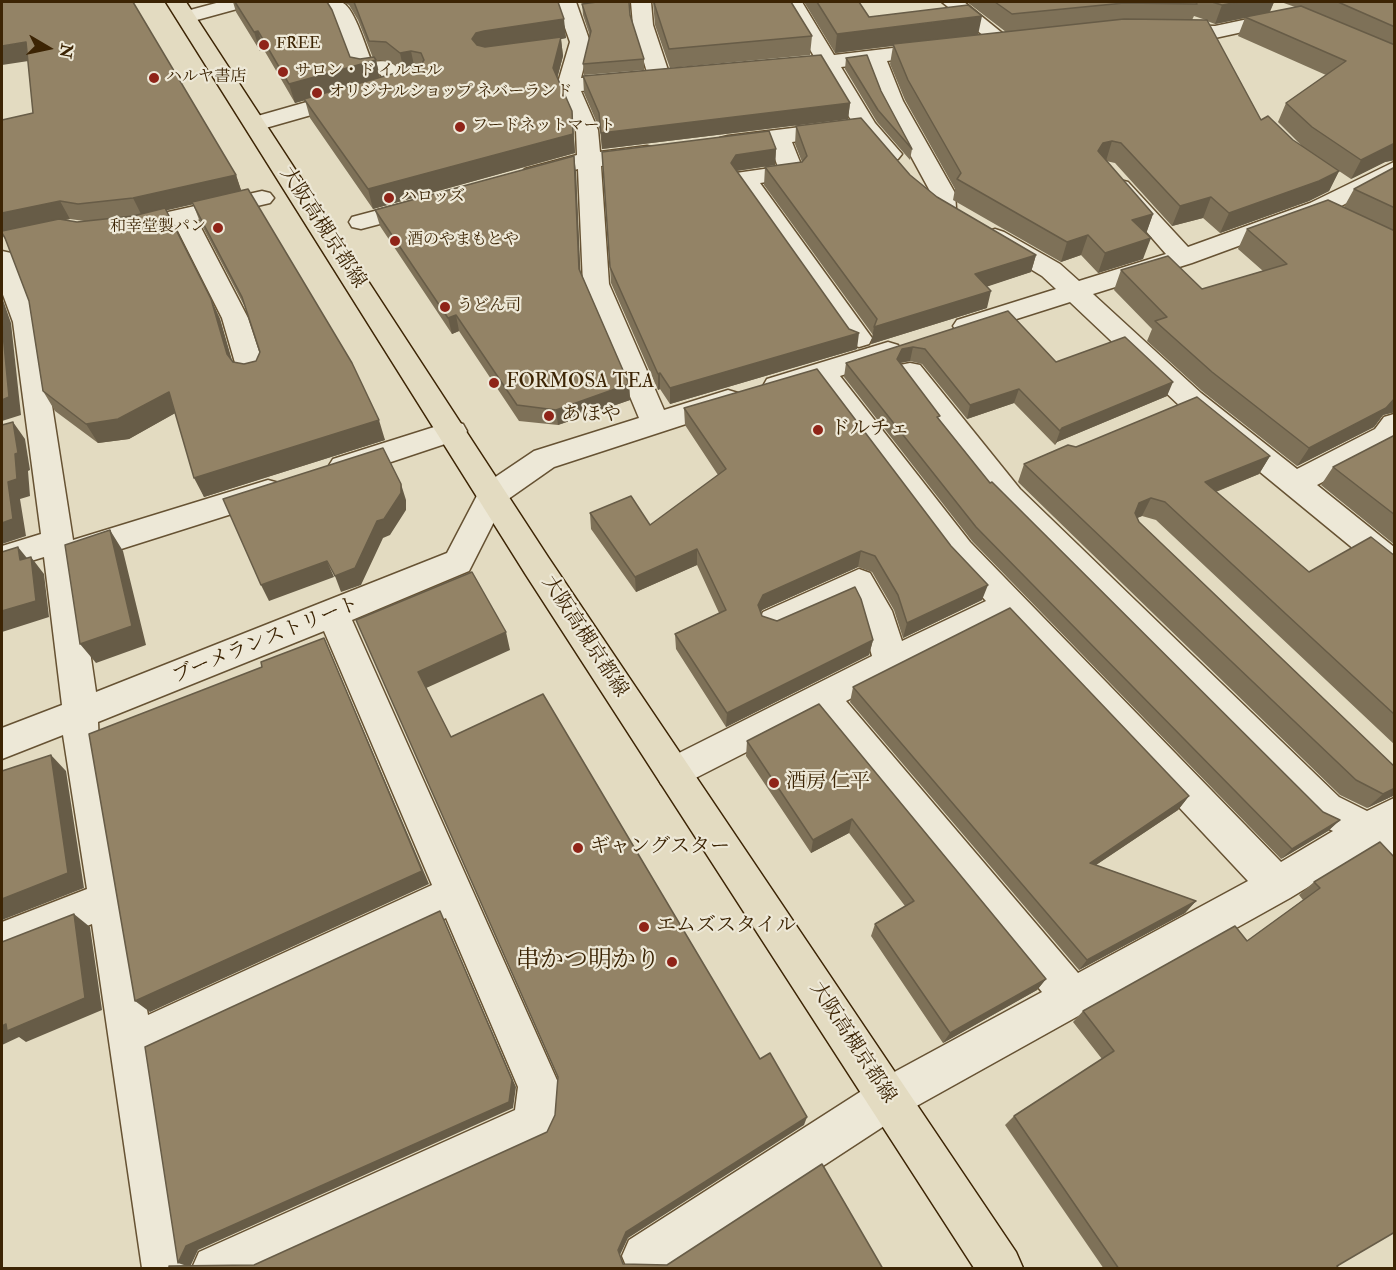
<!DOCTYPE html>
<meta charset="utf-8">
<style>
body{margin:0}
#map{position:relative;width:1396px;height:1270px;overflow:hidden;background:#e3dbc1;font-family:"IM FELL Double Pica",serif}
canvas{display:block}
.frame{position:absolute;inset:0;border:3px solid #3c2404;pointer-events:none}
.north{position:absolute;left:18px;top:18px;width:60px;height:60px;-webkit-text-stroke:4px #ede8d7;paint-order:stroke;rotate:99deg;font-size:16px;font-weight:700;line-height:24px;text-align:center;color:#3c2404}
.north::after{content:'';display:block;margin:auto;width:21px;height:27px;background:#3c2404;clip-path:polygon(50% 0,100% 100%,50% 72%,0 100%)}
</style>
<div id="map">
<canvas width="1396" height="1270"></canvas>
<div class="frame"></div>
<div class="north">N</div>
</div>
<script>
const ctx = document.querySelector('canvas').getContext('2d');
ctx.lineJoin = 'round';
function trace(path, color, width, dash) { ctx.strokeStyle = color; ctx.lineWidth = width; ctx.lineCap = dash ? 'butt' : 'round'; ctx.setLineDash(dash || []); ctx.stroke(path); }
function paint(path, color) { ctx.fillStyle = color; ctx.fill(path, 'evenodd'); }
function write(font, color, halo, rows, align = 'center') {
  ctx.font = font + ' "IM FELL Double Pica","Noto Serif JP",serif'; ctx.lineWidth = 4.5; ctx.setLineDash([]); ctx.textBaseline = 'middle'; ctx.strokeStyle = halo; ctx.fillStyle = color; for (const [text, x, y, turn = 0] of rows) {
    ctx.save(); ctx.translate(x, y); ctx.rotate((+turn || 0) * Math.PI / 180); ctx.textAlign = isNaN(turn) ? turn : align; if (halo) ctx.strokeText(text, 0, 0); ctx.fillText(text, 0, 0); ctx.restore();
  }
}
const minor = new Path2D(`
 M220 2H251L248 6 186 23 179 21 176 17 179 13Z
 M319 2C326 1 336 0 343 3 355 9 366 49 372 62 394 59 397 66 409 83L406 88C392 91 388 84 380 74L365 76 357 75 339 33V28L330 12 326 11Z
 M556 2H576L590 42 581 78 628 75 636 76 639 81 636 86 581 91 598 130 600 152 647 146 655 148 659 153 655 158 601 166 609 284 664 410 728 390 738 393 742 400 738 407 554 467 504 502 469 571 352 620 560 1087 557 1123 550 1138 266 1268H192L199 1252 515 1110 518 1087 446 918 154 1054 188 1268H142L92 924 2 960V922L87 889 63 735 2 759V728L62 705 44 557 2 570V546L41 534 13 322 2 292V251L11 253 15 259 39 322 73 540 268 480 279 483 283 491 279 499 77 563 96 692 447 553 482 486 534 451 639 418 583 284 578 169 533 181 525 179 521 174 525 169 577 155 576 130 557 86 570 42ZM324 631 432 885 148 1015 99 744 98 722Z
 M631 2H651L653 25 671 79 668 84 660 85 652 84 649 79 633 25Z
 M782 2H802L834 55 935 43 942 45 945 49 942 53 887 61 903 101 955 193 956 208 953 213 944 215 935 213 932 208 931 193 881 101 867 64 841 67 875 123 902 154 898 159C893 160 889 162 884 159 867 152 832 88 821 69L814 68 811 63 815 58Z
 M942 2H964L1012 41 1009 45 1002 47 995 45Z
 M1286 11 1293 13 1296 17 1293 21 1215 38 1168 37 1161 35 1158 31 1161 27 1168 25 1215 26Z
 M349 90 357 92 360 97 357 102 255 131 247 129 244 124 247 119Z
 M841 122 849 124 852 129 849 134 792 142 804 172 800 177 760 183 872 338 869 344 859 347 849 344 732 178 736 173 778 167 770 145 728 150 720 148 717 143 720 138 728 136Z
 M1394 162V178L1328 213 1192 263 1093 294 1201 393 1297 469 1375 429 1384 417 1394 414V444L1317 485 1394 547V576L1383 573 1181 407 1070 302 966 335 957 332 953 326 957 320 1056 289 1042 276 986 242 983 237 986 232 995 229 1004 232 1060 264 1079 281 1166 254 1112 192 1108 187 1112 182 1120 180 1128 182 1188 247 1310 203Z
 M262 191 270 193 274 198 270 203 197 220 248 318 266 373 262 380 252 382 242 380 238 373 222 318 175 225 128 236 119 233 116 228 119 223Z
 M420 199 429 201 432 206 429 211 361 229 352 227 349 222 352 217Z
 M888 342 898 345 902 351 898 357 840 376 970 542 1281 862 1333 831 1313 821 998 505 900 379 896 372 900 365 910 363 920 365 1020 489 1339 797 1367 811 1394 798V878L1381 873 1364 853 1290 898 904 1113 667 1268H627L622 1256 629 1240 874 1083 1042 992 817 716 674 789 661 784 656 773 661 762 872 656 860 613 853 599 775 634 763 630 759 621 763 612 859 569 870 573 892 611 902 641 986 601 948 560 816 384 777 396 767 393 763 386 767 379ZM1005 621 1248 881 1078 973 846 701Z
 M453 421 463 424 467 431 463 438 343 478 333 475 328 467 333 459Z`);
const major = new Path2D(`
 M166 2H186L548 557 1016 1252 1023 1268H974L526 575Z`);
trace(minor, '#665233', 3);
trace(major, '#3c2404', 3);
paint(minor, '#ede8d7');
paint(major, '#e3dbc1');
paint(new Path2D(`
 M2 2 236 175 241 190 385 440 204 497 175 413 129 439 98 443 55 411 43 391 29 301 7 243 2 233 33 113 28 61ZM193 204 200 222 246 309 260 352 256 361 244 364 232 362 220 319 211 299 166 210ZM70 219 84 221 77 222 64 220Z
 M233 2H235L350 57 360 59 373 58 358 20 349 5 342 2H558L566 38 561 39 563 56 557 78 572 111 575 153 373 209 310 118 305 100 295 103 264 50 260 51 236 12ZM376 60 390 61 402 71 380 77Z
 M653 2H791L812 36 810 55 670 68 655 25Z
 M804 2H859L869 17 979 35 1006 32 967 2H1395V160L1385 162 1351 179 1339 171 1329 191 1309 201 1220 233 1203 218 1172 226 1115 163 1106 161 1153 214 1146 233 1143 259 1098 273 1081 255 1061 262 953 200 955 189 905 100 890 64 893 46 835 53ZM1274 2H1281L1295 7 1270 12ZM1194 16 1206 20H1192ZM1245 18 1238 36 1326 75 1286 103 1278 122 1302 146 1261 120 1207 21 1215 24Z
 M582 4 630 15 644 59V70L584 75 583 64 590 36 583 15Z
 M846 58 881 91 912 149 910 160 877 122 845 69Z
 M583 76 850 103 848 119 602 149 600 130 584 93Z
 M796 126 910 175 937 197 1036 255 1031 272 987 286V308L871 344 873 335 764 185 765 167 802 162 795 144Z
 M776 149 775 165 736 171 857 349 670 404 660 389 658 390 611 283 602 152Z
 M1395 167V412L1383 415 1374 427 1297 466 1202 391 1147 341 1152 329 1114 290 1121 270 1202 289 1263 271 1238 249 1247 229 1344 207 1354 189Z
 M576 172 580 271 629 384 630 400 558 425 519 421 459 331 452 334 380 226 375 210Z
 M1008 311 1056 362 1167 396 1057 442 1055 445 1014 403 967 419 922 364 910 361 900 363 939 419 990 483 1323 812 1340 820 1328 831 1281 859 972 541 844 377 846 363Z
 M684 408 982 600 903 638 894 610 872 572 858 567 762 610 761 612 762 616 777 621 873 640 869 655 726 727 676 649 675 634 719 613 697 565 636 592 591 529 590 513 650 525 718 475 685 425Z
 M1395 435V545L1321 485 1333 467Z
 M1076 447 1270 456 1259 474 1216 492 1309 572 1395 556V745L1156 520 1142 516 1137 518 1139 522 1395 767V797L1393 796 1367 808 1340 795 1018 482 1024 464Z
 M853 687 1189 796 1178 810 1096 865 1196 901 1185 913 1079 970 850 702Z
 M819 704 1046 979 1037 990 943 1043 871 936 875 924 905 906 849 833 811 853 746 756 747 741Z
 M1395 858 1337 1266 1339 1269H1104L1005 1125 1014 1116 1102 1059 1073 1022 1083 1011 1247 941 1303 900 1299 895 1314 882Z`), '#7e7158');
paint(new Path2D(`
 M1239 2H1274L1269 13 1215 24 1222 5Z
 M982 16 978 35 835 53 837 34Z
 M564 19 566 38 561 39 563 56 555 87 475 58 472 39 476 33 484 31Z
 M258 31 264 50 260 51 254 32Z
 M26 42 35 60 2 65V46Z
 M411 51 415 70 404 72 400 53Z
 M376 60 380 79 295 103 289 84Z
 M850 103 848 119 602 149 601 133Z
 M572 111 575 153 373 209 368 189Z
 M1112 141 1106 161 1098 151 1103 143Z
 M1395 143V160L1385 162 1351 179 1361 160Z
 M776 149 775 165 736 171 731 163 736 155Z
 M574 156 576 172 581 285 579 269Z
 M1339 171 1329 191 1309 201 1220 233 1229 213Z
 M236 175 242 193 142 216 133 198Z
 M1211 197 1203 218 1172 226 1180 206Z
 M60 201 70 219 2 233V213Z
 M1153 214 1146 234 1132 220Z
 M1088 235 1081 255 1061 262 1067 242Z
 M1151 238 1143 259 1098 273 1105 253Z
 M1036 255 1031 272 971 292 975 274Z
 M991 291 987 308 871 344 874 327Z
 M2 297 11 323 21 415 2 421Z
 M211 299 220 319 236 374 227 354Z
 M456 315 459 331 452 334 448 318Z
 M859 333 857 349 670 404V388Z
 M913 347 910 361 900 363 897 359 902 349Z
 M660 373V389L658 390V374Z
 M1173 382 1167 396 1057 442 1055 445 1060 431 1062 428Z
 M629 384 630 400 558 425 556 410Z
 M1019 389 1014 403 967 419 970 405Z
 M169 392 179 411 129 439 98 443 86 424Z
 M1395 398V412L1383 415 1374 427 1297 466 1309 448Z
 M379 420 385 440 204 497 194 478Z
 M13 422 25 439 30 470 28 471 30 496 20 499 26 536 2 544V523L8 482Z
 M1270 456 1259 474 1195 500 1205 482Z
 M401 484 406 500V510L390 535 383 538 361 585 341 592 335 576 377 521Z
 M1151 498 1142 516 1130 521 1139 503Z
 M110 530 123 551 146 645 96 663 80 644Z
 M18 547 31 563 20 560Z
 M697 549V565L636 592 635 577Z
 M861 551 858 567 762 610 757 620 758 605 763 595Z
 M31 557 44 574 49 617 2 632V611Z
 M327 561 334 577 269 601 261 585Z
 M988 585 982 600 903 638 907 623Z
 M506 632 510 650 424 689 418 672Z
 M324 638 429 884 150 1012 135 1001Z
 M873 640 869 655 726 727 727 713Z
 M51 755 66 771 84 888 2 920V899Z
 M1395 788V795L1393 796 1367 808 1383 794Z
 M1189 796 1178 810 1081 875 1090 863Z
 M852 819 849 833 811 853 813 840Z
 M1340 820 1328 831 1281 859 1292 849Z
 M1196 901 1185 913 1079 970 1087 960Z
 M440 911 516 1087 513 1108 198 1250 190 1267 178 1263 186 1246Z
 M74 914 90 927 102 1010 26 1042 19 1037 2 1045V1026Z
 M1046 979 1037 990 943 1043 950 1033Z
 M807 1117 804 1125 628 1238 620 1255 625 1269 618 1250 626 1232Z`), '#675c47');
const building = new Path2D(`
 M2 2H133L236 175 133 198 78 204 60 201 2 213V120L33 113 26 42 2 46Z
 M235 2H327L332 10 350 57 360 59 374 57 376 60 289 84 258 31 254 32Z
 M354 2H558L564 19 484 31 476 33 472 39 477 45 485 47 561 37 553 68 572 111 573 134 368 189 304 99 420 66 424 60 421 53 411 51 400 53 386 42 369 41Z
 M597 2H629L630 15 644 59 583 64 591 31 582 4Z
 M654 2H791L812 36 669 49 655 6Z
 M817 2H859L869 17 968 5 982 16 837 34Z
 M995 2H1196L1197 4 1124 3 1012 14Z
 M1212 2H1239L1222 5Z
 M1338 2H1395V27Z
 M1301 6 1395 45V143L1361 160 1312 127 1286 103 1346 61 1245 17Z
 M1124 19 1207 20 1261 120 1268 116 1293 140 1339 171 1319 181 1229 213 1211 197 1180 206 1121 143 1112 141 1103 143 1098 151 1153 214 1132 220 1151 238 1105 253 1088 235 1067 242 957 179 961 173 908 80 893 44Z
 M821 55 850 103 601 133 599 113 583 76Z
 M867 55 881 91 912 149 878 110 846 58Z
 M861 118 910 175 937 197 1036 255 975 274 991 291 874 327 877 319 765 167 802 162 807 156 796 126Z
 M769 131 776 149 736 155 731 163 849 329 859 333 670 388 660 373 658 374 610 267 602 152Z
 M574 156 579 269 629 384 556 410 517 405 456 315 448 318 375 210Z
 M1395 167V208L1354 189Z
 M248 189 352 363 379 420 194 478 169 392 118 419 86 424 43 391 29 301 5 238 2 233V231L59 219 77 222 133 216 165 208 211 299 227 354 233 362 244 364 256 361 260 352 242 297 192 202Z
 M1328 200 1395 231V398L1386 408 1309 448 1212 372 1155 321 1167 317 1121 270 1168 256 1202 289 1287 264 1247 229Z
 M1008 311 1056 362 1125 337 1173 382 1062 428 1060 431 1019 389 970 405 925 349 913 347 902 349 897 359 940 416 937 417 990 483 992 482 1323 812 1340 820 1292 849 976 527 846 363Z
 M2 323 9 397 2 400Z
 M817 369 951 546 988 585 907 623 898 595 875 556 861 551 763 595 758 605 762 616 777 621 855 587 861 599 873 640 727 713 675 634 726 610 697 549 635 577 590 513 631 496 650 525 726 469 684 408Z
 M1197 397 1270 456 1205 482 1309 572 1371 537 1395 556V715L1165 502 1151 498 1139 503 1135 513 1139 522 1395 767V788L1383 794 1356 780 1024 464 1068 445 1076 447 1086 443Z
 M13 422 18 453 15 454 17 479 8 482 13 519 2 523V425Z
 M1395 435V515L1333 467Z
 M383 448 401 484V493L384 519 377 521 355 568 335 576 327 561 261 585 223 499Z
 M110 530 132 626 80 644 65 545Z
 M18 547 20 560 31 557 36 601 2 611V552Z
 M472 572 506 632 418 672 451 737 543 694 760 1059 770 1053 807 1117 626 1232 618 1250 623 1264 667 1265 822 1164 883 1269H169V1266L254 1265 547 1132 555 1115 558 1077 356 620Z
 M1010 608 1189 796 1090 863 1196 901 1087 960 853 687Z
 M324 638 422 871 135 1001 89 734 262 667 261 662Z
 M819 704 1046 979 950 1033 875 924 914 901 852 819 813 840 747 741Z
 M51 755 68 873 2 899V771Z
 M1380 842 1395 858V1232L1337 1266 1339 1269H1119L1014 1116 1114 1051 1083 1011 1235 926 1247 941 1320 888 1314 882Z
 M440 911 512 1080 509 1102 186 1246 178 1263 145 1047Z
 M74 914 85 998 7 1031 6 1024 2 1026V942Z`);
paint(building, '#938366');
trace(building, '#675c47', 1.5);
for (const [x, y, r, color] of [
 [264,45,6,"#8f2418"],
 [283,72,6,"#8f2418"],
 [154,78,6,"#8f2418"],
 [317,93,6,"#8f2418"],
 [460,127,6,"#8f2418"],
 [389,198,6,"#8f2418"],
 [218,228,6,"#8f2418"],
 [395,241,6,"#8f2418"],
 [445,307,6,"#8f2418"],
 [494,383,6,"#8f2418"],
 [549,416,6,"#8f2418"],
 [818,430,6,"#8f2418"],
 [774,783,6,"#8f2418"],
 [578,848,6,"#8f2418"],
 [644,927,6,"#8f2418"],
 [672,962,6,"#8f2418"]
]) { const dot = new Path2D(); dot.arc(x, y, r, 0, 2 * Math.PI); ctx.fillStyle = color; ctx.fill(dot); trace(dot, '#ede8d7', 2); }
write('16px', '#3c2404', '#ede8d7', [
 ["FREE",276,45],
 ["サロン・ド イルエル",295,72],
 ["ハルヤ書店",166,78],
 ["オリジナルショップ ネバーランド",329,93],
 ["フードネットマート",472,127],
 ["ハロッズ",401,198],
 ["和幸堂製パン",206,228,"right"],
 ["酒のやまもとや",407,241],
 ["うどん司",457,307]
], 'left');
write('20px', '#3c2404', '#ede8d7', [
 ["大阪高槻京都線",322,228,57],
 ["大阪高槻京都線",584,637,57],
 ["ブーメランストリート",266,641,-22],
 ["大阪高槻京都線",852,1043,57]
]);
write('20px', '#3c2404', '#ede8d7', [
 ["FORMOSA TEA",506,383],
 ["あほや",561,416],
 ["ドルチェ",830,430],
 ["酒房 仁平",786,783],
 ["ギャングスター",590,848],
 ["エムズスタイル",656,927]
], 'left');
write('24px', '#3c2404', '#ede8d7', [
 ["串かつ明かり",660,962]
], 'right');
</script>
